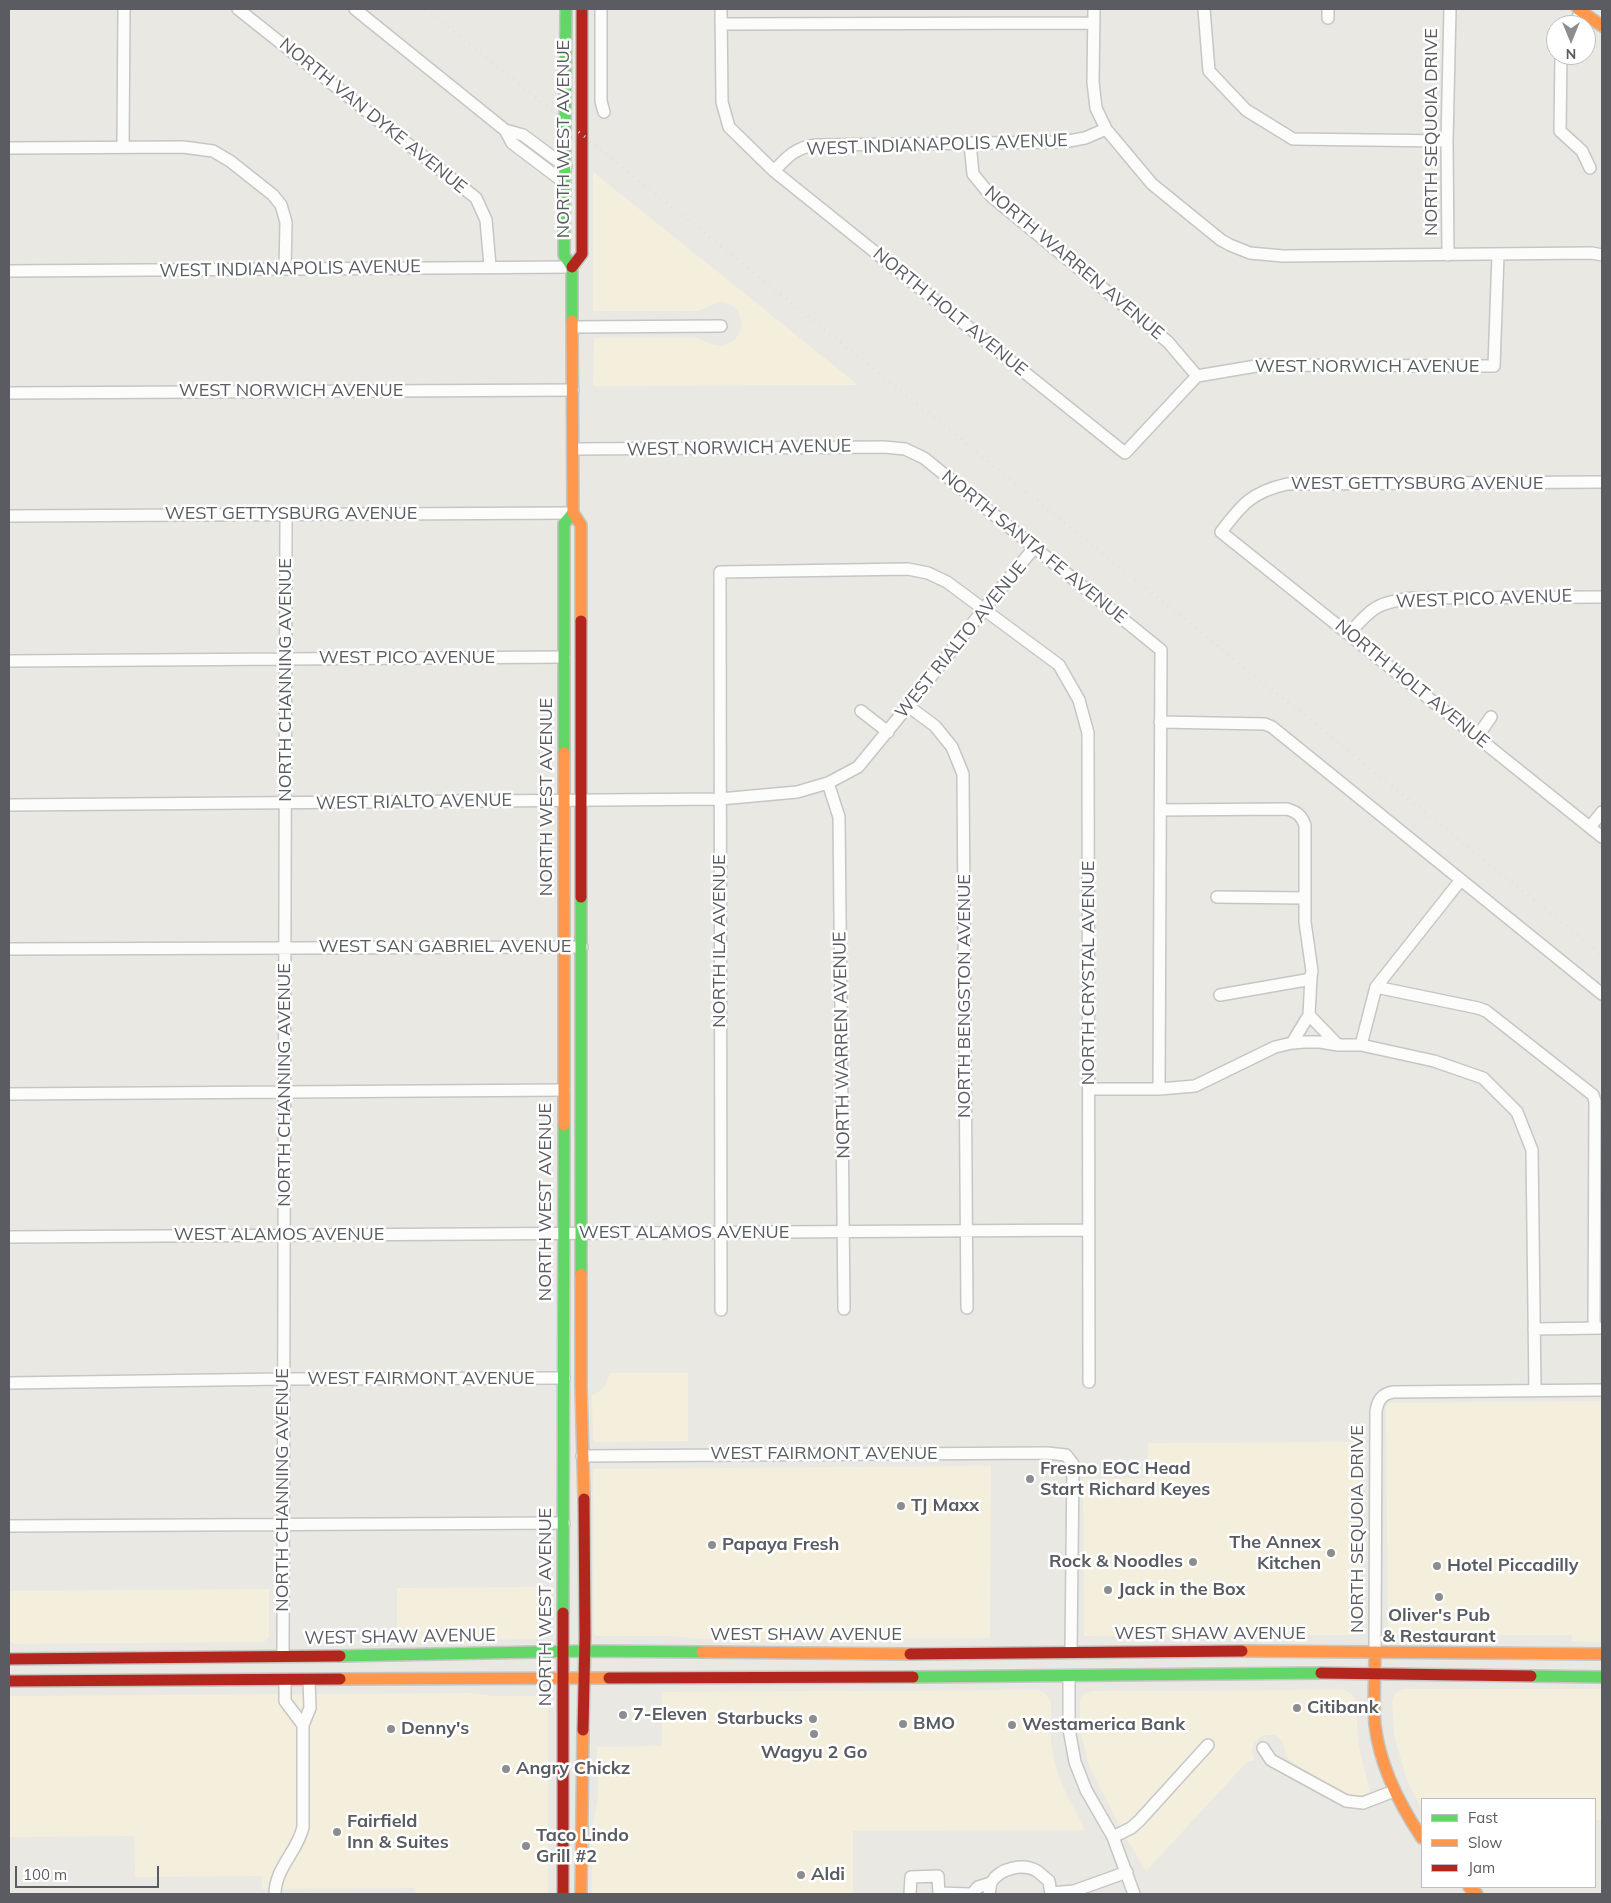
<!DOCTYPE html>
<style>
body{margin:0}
#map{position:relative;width:1611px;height:1903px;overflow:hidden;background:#e9e8e3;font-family:Mulish,sans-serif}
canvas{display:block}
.frame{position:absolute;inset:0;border:10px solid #5a5c61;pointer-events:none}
.legend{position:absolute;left:1421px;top:1798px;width:175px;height:90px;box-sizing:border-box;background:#fff;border:1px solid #bdbec0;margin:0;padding:6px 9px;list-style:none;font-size:15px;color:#5a5c61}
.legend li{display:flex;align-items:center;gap:10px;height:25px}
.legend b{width:25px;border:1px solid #bdbec0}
.north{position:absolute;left:1546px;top:15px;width:50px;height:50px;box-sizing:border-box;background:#fff;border:1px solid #bdbec0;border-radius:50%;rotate:180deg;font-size:14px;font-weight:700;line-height:20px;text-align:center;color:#5a5c61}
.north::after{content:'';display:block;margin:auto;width:18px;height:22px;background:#8c8d8e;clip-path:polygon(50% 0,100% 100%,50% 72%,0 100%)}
.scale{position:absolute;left:15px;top:1866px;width:144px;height:22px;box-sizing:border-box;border:2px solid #5a5c61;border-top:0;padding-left:6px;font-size:15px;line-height:18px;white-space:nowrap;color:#5a5c61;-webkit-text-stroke:4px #fff;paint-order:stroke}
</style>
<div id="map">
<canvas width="1611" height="1903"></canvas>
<div class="frame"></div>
<ul class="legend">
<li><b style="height:6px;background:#63d668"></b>Fast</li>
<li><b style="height:6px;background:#ff974d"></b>Slow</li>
<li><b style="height:6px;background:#b3261e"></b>Jam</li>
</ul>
<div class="north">N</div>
<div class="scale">100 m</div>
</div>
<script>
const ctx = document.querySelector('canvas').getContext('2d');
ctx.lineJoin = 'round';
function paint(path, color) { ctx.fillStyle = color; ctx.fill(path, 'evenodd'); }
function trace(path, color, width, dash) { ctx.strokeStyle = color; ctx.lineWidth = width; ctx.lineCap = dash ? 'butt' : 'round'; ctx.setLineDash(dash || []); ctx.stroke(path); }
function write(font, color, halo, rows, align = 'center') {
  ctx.font = font + ' Mulish,sans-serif'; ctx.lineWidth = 5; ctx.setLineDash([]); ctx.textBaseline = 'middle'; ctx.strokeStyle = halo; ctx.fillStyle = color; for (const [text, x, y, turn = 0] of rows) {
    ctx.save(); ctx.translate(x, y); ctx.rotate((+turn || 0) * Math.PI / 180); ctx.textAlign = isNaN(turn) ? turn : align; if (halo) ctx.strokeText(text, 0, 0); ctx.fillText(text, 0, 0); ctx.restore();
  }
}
paint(new Path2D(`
 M593 172 744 293 858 385 593 386 594 338H697L711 344 723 346 735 340 742 327 739 313 734 307 727 303 719 302 698 311H593Z
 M610 1373H688V1441L595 1442 593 1440 592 1396 605 1387Z
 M1602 1401V1642L1572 1641V1635H1388L1386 1406 1388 1403Z
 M1363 1442 1359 1635 1084 1636 1083 1479 1148 1478V1443Z
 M991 1466 990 1638 699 1639 671 1636H597L594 1634 593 1469Z
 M548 1587V1630L542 1639 397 1641V1588Z
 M269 1589V1637L264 1642 14 1644 9 1641V1591Z
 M1403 1689H1602V1820H1595V1799H1422V1810L1406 1778 1394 1734 1392 1701 1396 1693Z
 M1038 1690 1045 1693 1051 1702V1742L1055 1765 1064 1789 1085 1830 853 1831V1894H592V1828L598 1798 597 1747 662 1746V1692Z
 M1346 1690 1353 1695 1355 1700 1359 1747 1370 1792 1359 1796 1343 1792 1290 1761 1286 1755 1283 1742 1276 1735H1263L1254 1743 1252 1751 1254 1761H1248L1146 1871 1125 1836 1089 1766 1080 1730V1701L1085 1693 1093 1691Z
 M471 1693 493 1696H542L548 1702V1894H416L415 1888 262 1889V1876L135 1877 134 1836 9 1837V1696Z`), '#f3efdc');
const street = new Path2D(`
 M238 9 476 198 486 220 490 266
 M355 9 505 130 512 143 565 183
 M601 9V101L604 112
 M721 9 722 102 729 127 774 171 1125 453 1197 376 1262 365 1494 366 1498 255
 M1094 9 1093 82 1096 108 1106 129 1152 184 1221 240 1230 245 1250 253 1283 256 1592 253 1602 255
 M1204 9 1209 71 1246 110 1293 139 1447 141
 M1328 18V9
 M721 24 1094 23
 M1573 25 1582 11
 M1561 55 1560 131 1582 151 1590 168
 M505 130 523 135 566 167
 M970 143 973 174 991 196 1168 342 1197 376
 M123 146 124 9
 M9 148 183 147 213 151 230 161 273 195 281 205 286 222 285 269
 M774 171C787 157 796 147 816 145L1063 142 1085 138 1106 129
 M1448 255 1447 141 1450 9
 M9 271 572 267
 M573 327 721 326
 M9 393 573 390
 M573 449 884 447 905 449 924 458 1161 650 1159 1089
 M1602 482 1287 484C1252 492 1242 504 1221 532L1602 837
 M9 516 573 513
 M1349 634C1371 608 1378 602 1413 598L1602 597
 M9 661 564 657
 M908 706 935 726 952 747 963 774 967 1308
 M861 711 888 732
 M1160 722 1265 724 1272 727 1602 994
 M1477 737 1491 717
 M828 783 839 817 844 1309
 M9 805 720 799 797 792 828 783 858 767 908 706 983 610 1034 548
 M1160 810 1287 809C1297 812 1301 815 1305 825V922L1312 971 1311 977 1306 980 1220 995
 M1590 827 1602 812
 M1217 897 1305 898
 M9 949 582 947
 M1376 987 1478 1008 1486 1011 1593 1095 1595 1101 1594 1328
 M1309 1015 1311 977
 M1292 1043 1309 1015 1338 1045
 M1361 1045 1376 987 1460 881
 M1090 1089H1159L1195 1086 1275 1047 1292 1043 1304 1042H1320L1338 1045H1361L1434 1061 1483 1078 1517 1112 1532 1150 1535 1391
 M9 1094 564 1090
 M9 1237 1089 1230
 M721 1310 720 572 908 569 928 573 947 582 1059 665 1079 700 1088 733 1089 1382
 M1534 1329 1602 1328
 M9 1383 284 1379 564 1378
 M582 1456 1047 1453 1066 1455 1073 1464 1071 1652
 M9 1526 564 1523
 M1375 1652 1376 1411C1378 1400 1382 1394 1393 1392L1602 1390
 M283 1656 286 514
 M1069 1676V1729L1075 1762 1086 1790 1113 1837 1134 1894
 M285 1680V1701L303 1725
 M1263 1748 1271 1760 1346 1801 1363 1803 1394 1791
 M1113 1837 1131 1828 1139 1821 1208 1745
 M939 1893 969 1894
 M1051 1893 1074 1891 1127 1872
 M275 1894C275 1868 298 1851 303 1827V1725L310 1708 309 1680
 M910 1894 911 1877 938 1876 939 1894
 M972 1894 978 1887 991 1883
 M989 1894C990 1891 990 1885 991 1883 999 1868 1023 1863 1037 1871 1041 1874 1045 1878 1049 1881L1051 1894`);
const fast = new Path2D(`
 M566 9 564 255 572 267V321
 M564 753V524L573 513
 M581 897V1274
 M563 1613 564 1125
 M340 1656 585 1651 702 1652
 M1531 1676 1602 1677
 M913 1677 1321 1673`);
const slow = new Path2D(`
 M1578 9 1602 26
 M572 321 573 513 581 525V621
 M564 1125V753
 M581 1274V1386L584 1499
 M1242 1651 1602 1654
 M702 1652 910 1654
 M1375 1652C1375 1676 1373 1701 1375 1725 1380 1767 1399 1804 1422 1838
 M340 1679 609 1678
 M1469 1887 1477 1894
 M581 1894 583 1730`);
const jam = new Path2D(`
 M572 267 582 254V9
 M581 621V897
 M910 1654 1242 1651
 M9 1659 340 1656
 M1321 1673 1531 1676
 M609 1678 913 1677
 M9 1681 340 1679
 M583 1730 585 1637 584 1499
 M563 1894V1613`);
trace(street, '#c6c6c6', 14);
trace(fast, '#c5c5c3', 14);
trace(slow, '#c5c5c3', 14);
trace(jam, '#c5c5c3', 14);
trace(street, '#fcfcfb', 11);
trace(fast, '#63d668', 11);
trace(slow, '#ff974d', 11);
trace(jam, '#b3261e', 11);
trace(new Path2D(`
 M426 9 1602 955`), '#e1e2e1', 3, [1, 6]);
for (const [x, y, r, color] of [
 [1030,1479,5,"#8c8d8e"],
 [901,1506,5,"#8c8d8e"],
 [712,1545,5,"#8c8d8e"],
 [1331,1553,5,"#8c8d8e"],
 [1193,1562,5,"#8c8d8e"],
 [1437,1566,5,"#8c8d8e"],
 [1108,1590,5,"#8c8d8e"],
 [1439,1597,5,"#8c8d8e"],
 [1297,1708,5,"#8c8d8e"],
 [623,1715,5,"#8c8d8e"],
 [813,1719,5,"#8c8d8e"],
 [903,1724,5,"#8c8d8e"],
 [1012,1725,5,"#8c8d8e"],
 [391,1729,5,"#8c8d8e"],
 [814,1734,5,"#8c8d8e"],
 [506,1769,5,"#8c8d8e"],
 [337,1832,5,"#8c8d8e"],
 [526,1846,5,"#8c8d8e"],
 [801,1875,5,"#8c8d8e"]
]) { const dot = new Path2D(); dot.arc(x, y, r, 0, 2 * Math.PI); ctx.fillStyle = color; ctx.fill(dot); trace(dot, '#fff', 2); }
write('18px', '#5a5c61', '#fff', [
 ["NORTH VAN DYKE AVENUE",373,116,39],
 ["NORTH SEQUOIA DRIVE",1432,132,-90],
 ["NORTH WEST AVENUE",564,139,-90],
 ["WEST INDIANAPOLIS AVENUE",937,145,-2],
 ["NORTH WARREN AVENUE",1074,263,40],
 ["WEST INDIANAPOLIS AVENUE",290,269,-1],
 ["NORTH HOLT AVENUE",950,312,39],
 ["WEST NORWICH AVENUE",1367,367],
 ["WEST NORWICH AVENUE",291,391],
 ["WEST NORWICH AVENUE",739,448,-1],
 ["WEST GETTYSBURG AVENUE",1417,484],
 ["WEST GETTYSBURG AVENUE",291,514],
 ["NORTH SANTA FE AVENUE",1034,547,39],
 ["WEST PICO AVENUE",1484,599,-2],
 ["WEST RIALTO AVENUE",961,640,-51],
 ["WEST PICO AVENUE",407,658],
 ["NORTH CHANNING AVENUE",286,680,-90],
 ["NORTH HOLT AVENUE",1412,684,39],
 ["NORTH WEST AVENUE",547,797,-90],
 ["WEST RIALTO AVENUE",414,802,-1],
 ["NORTH ILA AVENUE",720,941,-90],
 ["WEST SAN GABRIEL AVENUE",445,947],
 ["NORTH CRYSTAL AVENUE",1089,973,-90],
 ["NORTH BENGSTON AVENUE",965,996,-90],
 ["NORTH WARREN AVENUE",842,1045,-91],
 ["NORTH CHANNING AVENUE",285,1085,-90],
 ["NORTH WEST AVENUE",546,1202,-90],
 ["WEST ALAMOS AVENUE",684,1233],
 ["WEST ALAMOS AVENUE",279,1235],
 ["WEST FAIRMONT AVENUE",421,1379],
 ["WEST FAIRMONT AVENUE",824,1454],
 ["NORTH CHANNING AVENUE",283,1490,-90],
 ["NORTH SEQUOIA DRIVE",1358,1529,-90],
 ["NORTH WEST AVENUE",546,1607,-90],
 ["WEST SHAW AVENUE",1210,1634],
 ["WEST SHAW AVENUE",806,1635],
 ["WEST SHAW AVENUE",400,1637,-1]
]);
write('bold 18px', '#5a5c61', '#fff', [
 ["Fresno EOC Head",1040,1469],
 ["Start Richard Keyes",1040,1490],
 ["TJ Maxx",911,1506],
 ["The Annex",1321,1543,"right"],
 ["Kitchen",1321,1564,"right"],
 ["Papaya Fresh",722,1545],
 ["Rock & Noodles",1183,1562,"right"],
 ["Hotel Piccadilly",1447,1566],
 ["Jack in the Box",1118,1590],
 ["Oliver's Pub",1439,1616,"center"],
 ["& Restaurant",1439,1637,"center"],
 ["Citibank",1307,1708],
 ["7-Eleven",633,1715],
 ["Starbucks",803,1719,"right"],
 ["BMO",913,1724],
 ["Westamerica Bank",1022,1725],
 ["Denny's",401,1729],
 ["Wagyu 2 Go",814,1753,"center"],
 ["Angry Chickz",516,1769],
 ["Fairfield",347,1822],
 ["Inn & Suites",347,1843],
 ["Taco Lindo",536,1836],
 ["Grill #2",536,1857],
 ["Aldi",811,1875]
], 'left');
</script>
